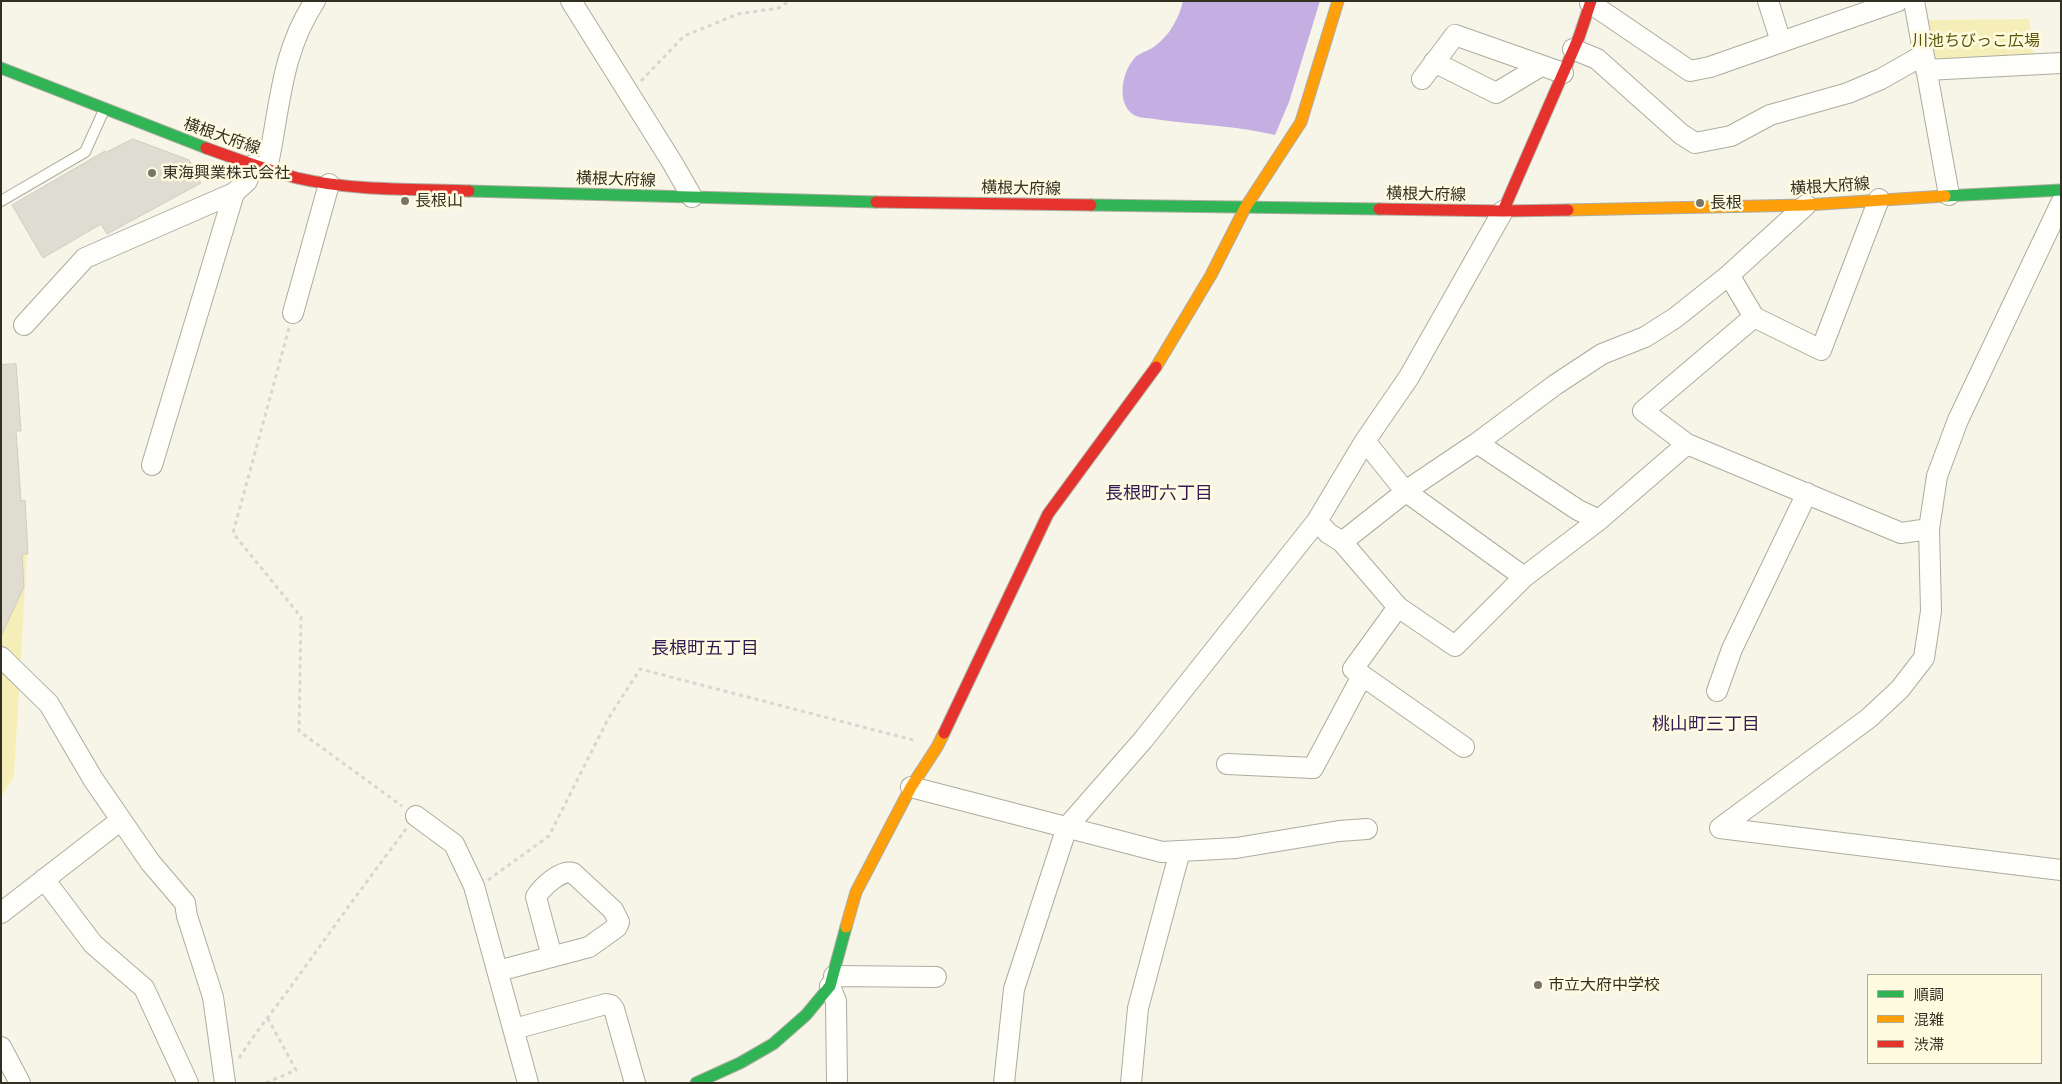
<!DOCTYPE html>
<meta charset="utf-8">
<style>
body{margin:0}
#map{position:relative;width:2062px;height:1084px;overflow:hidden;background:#f7f5e7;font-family:"Exo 2","Noto Sans JP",sans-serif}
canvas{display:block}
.frame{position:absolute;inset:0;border:2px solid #323023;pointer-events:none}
.legend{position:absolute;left:1867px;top:974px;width:175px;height:90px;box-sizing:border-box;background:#fefbe0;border:1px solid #acaa94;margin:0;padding:6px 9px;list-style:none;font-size:15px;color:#323023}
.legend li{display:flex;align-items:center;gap:10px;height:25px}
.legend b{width:25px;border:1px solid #acaa94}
</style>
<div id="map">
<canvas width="2062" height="1084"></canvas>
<div class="frame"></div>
<ul class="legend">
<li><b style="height:6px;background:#30b455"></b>順調</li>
<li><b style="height:6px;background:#ff9f0a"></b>混雑</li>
<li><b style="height:6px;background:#e5322d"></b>渋滞</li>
</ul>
</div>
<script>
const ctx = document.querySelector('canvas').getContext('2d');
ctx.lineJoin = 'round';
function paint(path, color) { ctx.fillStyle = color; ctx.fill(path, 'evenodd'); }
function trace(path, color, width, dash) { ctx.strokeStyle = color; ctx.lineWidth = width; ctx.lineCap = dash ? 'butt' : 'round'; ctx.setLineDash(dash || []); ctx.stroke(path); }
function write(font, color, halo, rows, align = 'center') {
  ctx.font = font + ' "Exo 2","Noto Sans JP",sans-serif'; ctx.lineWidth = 5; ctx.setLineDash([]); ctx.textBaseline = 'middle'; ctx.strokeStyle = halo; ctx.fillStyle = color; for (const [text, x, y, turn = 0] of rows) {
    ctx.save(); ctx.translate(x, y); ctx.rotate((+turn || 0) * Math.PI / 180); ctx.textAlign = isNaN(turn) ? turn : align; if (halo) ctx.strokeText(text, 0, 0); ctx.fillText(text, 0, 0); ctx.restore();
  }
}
paint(new Path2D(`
 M2029 19 2034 59 1933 65 1923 20Z
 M1 529 27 553 14 776 1 797Z`), '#f6eeb9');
paint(new Path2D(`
 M1183 1H1320L1289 102 1275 135C1237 126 1199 125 1161 120 1153 118 1141 119 1134 115 1116 104 1122 73 1133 60 1138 52 1148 52 1155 46 1170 35 1179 18 1183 1Z`), '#c5afe2');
const building = new Path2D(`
 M133 139 189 160 201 183 107 234 101 224 43 258 12 205 105 151 106 152Z
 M16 364 21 431H16L21 501 25 500 28 554H22L24 587 1 636V365Z`);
paint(building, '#dfddd1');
trace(building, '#cecdc0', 1);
const lane = new Path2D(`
 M1 201 85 152 104 110`);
const street = new Path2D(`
 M571 1 672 162 692 197
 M1768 1 1781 42
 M1914 1 1949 195
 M1590 3 1690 71 1710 67 1898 1
 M1573 49 1597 59 1681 134 1695 143 1731 136 1770 115 1848 93 1881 79 1918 58 1924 57
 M1434 62 1496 93 1541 66
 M1926 70 2061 63
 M1422 79 1455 35 1563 73
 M267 169C280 110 280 54 315 1
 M2061 203 1958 420 1937 476 1929 529 1931 611 1924 658 1900 689 1869 718 1720 828 2061 870
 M1729 275 1754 317 1821 350 1879 199
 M293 313 329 184
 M24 325 85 258 234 193 247 181 253 165
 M1477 443 1578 510 1599 520 1687 444 1901 533 1929 529
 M1687 444 1643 411 1754 317
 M152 465 234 193
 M1317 521 1328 533 1342 542 1413 486 1477 443 1555 385 1602 354 1645 337 1675 318 1729 275 1806 205
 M1342 542 1398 607 1455 646 1524 577 1405 491 1365 441
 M1524 577 1599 520
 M1398 607 1353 669 1464 747
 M1 657 49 704 93 779 150 862 185 903 187 916 213 997 225 1083
 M1717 691 1732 649 1807 493
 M1227 764 1313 768 1362 676
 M911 787 1162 852 1236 848 1339 831 1367 829
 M416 816 454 844 474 886 528 1083
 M44 879 93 944 144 988 188 1083
 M1 913 121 820
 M498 971 589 947 617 927 619 922 613 910 573 873C561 869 542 887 536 897L552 957
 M834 976 936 977
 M830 986 836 1001 837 1083
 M514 1029 606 1004 611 1005 614 1009 635 1083
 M1 1047 20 1083
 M1004 1083 1014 989 1067 827 1143 740 1317 521 1365 441 1409 377 1503 211
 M1131 1083 1138 1008 1180 851`);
const fast = new Path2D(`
 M1 68 206 148
 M469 191 876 202
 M1945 196 2061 190
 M1091 205 1379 209
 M696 1083 740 1063 773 1044 806 1015 830 986 846 927`);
const slow = new Path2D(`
 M1568 210 1806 205 1945 196
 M1156 367 1211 275 1245 208 1301 122 1338 1
 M846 927 856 892 911 787 937 747 944 733`);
const jam = new Path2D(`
 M206 148C236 159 266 170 297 178 353 191 412 189 469 191
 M876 202 1091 205
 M1379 209 1503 211 1568 210
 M1503 211 1579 37 1591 1
 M944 733 1048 514 1156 367`);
trace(lane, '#adaca0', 12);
trace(street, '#adaca0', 22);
trace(fast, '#adaca0', 13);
trace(slow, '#adaca0', 13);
trace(jam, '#adaca0', 13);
trace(new Path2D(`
 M641 81 684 36 738 14 779 8 789 1
 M289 328 233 533 301 617 299 731 402 806
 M488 880 549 836 608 719 640 669 917 741
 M239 1058C257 1030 278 1005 297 978 333 928 369 878 406 829
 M266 1083 296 1070 267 1017`), '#d7d6d2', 3, [4, 4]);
trace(lane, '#fefefb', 10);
trace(street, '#fefefb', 20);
trace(fast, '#30b455', 11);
trace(slow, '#ff9f0a', 11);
trace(jam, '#e5322d', 11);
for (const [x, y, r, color] of [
 [152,173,5,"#777568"],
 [405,201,5,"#777568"],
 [1700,203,5,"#777568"],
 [1538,985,5,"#777568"]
]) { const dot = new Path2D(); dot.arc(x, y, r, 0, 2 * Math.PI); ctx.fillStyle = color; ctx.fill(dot); trace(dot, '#fefbe0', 2); }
write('16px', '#5b5206', '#fefbe0', [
 ["川池ちびっこ広場",1976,41]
]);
write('16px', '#323023', '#fefbe0', [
 ["横根大府線",222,136,19],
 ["横根大府線",616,179,2],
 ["横根大府線",1830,186,-4],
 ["横根大府線",1021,188,1],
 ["横根大府線",1426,194,1]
]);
write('16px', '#323023', '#fefbe0', [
 ["東海興業株式会社",162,173],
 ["長根山",415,201],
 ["長根",1710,203],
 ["市立大府中学校",1548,985]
], 'left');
write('18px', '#341b54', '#fefbe0', [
 ["長根町六丁目",1159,493],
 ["長根町五丁目",705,648],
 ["桃山町三丁目",1706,724]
]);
</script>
